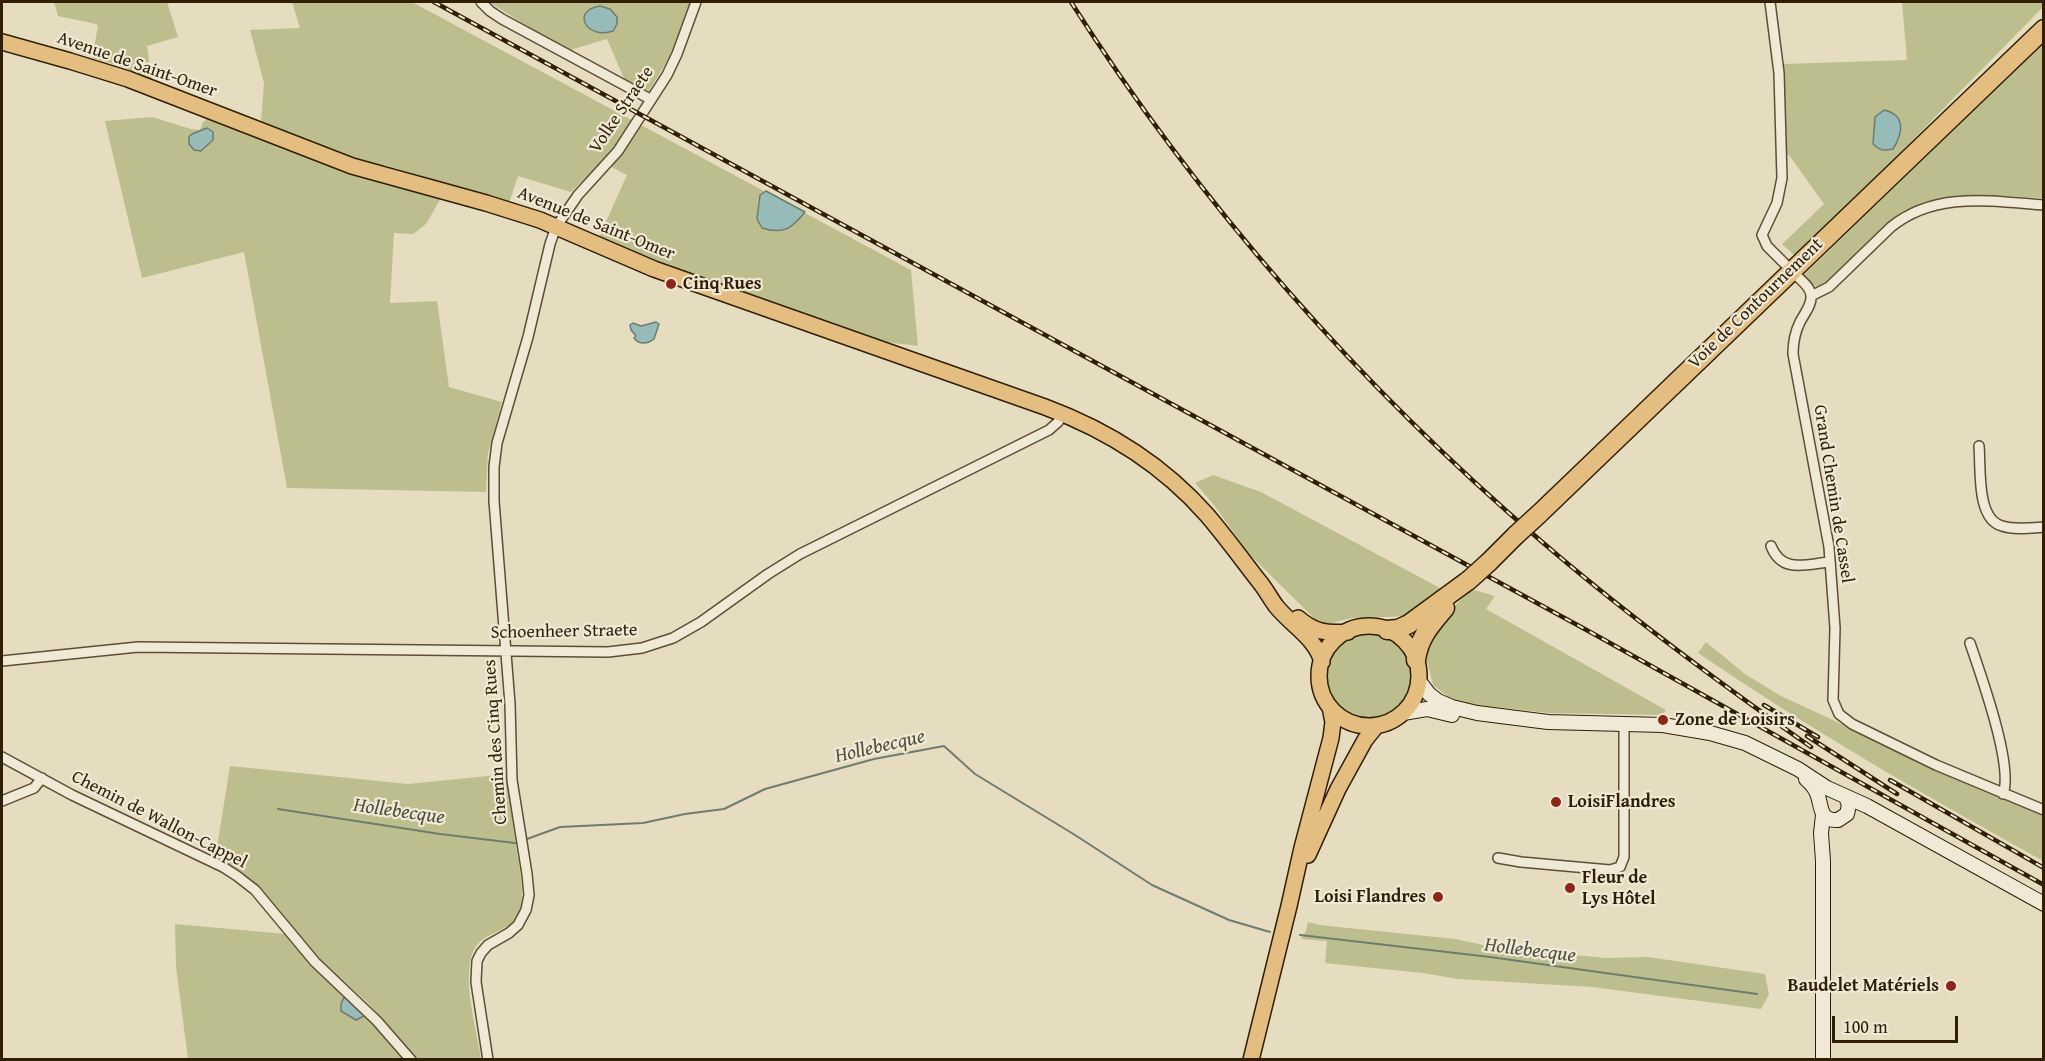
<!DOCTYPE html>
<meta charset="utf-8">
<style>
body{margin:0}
#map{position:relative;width:2045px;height:1061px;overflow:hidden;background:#e6ddc0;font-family:"Gentium Book Plus",serif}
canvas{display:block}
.frame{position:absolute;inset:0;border:3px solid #301e05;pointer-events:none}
.scale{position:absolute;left:1832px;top:1016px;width:126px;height:27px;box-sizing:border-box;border:3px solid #301e05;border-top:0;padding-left:8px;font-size:18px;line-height:21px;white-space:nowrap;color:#301e05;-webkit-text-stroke:4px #efe9d6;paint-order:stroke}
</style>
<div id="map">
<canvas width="2045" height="1061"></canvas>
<div class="frame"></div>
<div class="scale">100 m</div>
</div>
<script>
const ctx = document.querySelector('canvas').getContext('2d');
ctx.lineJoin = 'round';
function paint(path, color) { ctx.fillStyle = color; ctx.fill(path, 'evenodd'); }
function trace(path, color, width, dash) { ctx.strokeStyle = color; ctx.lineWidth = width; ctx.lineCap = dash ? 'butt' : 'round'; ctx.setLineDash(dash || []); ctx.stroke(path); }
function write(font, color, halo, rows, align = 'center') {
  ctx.font = font + ' "Gentium Book Plus",serif'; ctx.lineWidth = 4.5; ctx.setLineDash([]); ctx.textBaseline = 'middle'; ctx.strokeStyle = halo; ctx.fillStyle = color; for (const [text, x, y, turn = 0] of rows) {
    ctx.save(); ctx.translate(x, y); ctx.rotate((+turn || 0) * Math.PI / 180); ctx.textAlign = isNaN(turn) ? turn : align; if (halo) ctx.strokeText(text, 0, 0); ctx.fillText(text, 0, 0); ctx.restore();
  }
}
paint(new Path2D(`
 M54 2H167L178 37 147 46 152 80 120 66 92 58 98 26 96 24 58 16Z
 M292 2H412L911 270 918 346 877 341 646 259 599 237 627 175 602 162 571 192 518 176 509 203 443 185 438 181 389 166 357 161 261 121 264 83 250 30 300 28Z
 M489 2H690L669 58 649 91 626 83 607 39 567 51Z
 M1902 2H2043V7L1857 197 1794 255 1782 244 1824 204 1789 155H1785L1783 64 1907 60Z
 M2043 44V198L1990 195 1956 196 1924 202 1903 211 1827 284C1815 290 1811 284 1803 276Z
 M152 117 191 129 200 130 203 122 210 117 308 158 379 181 441 198 426 224 413 234 394 233 390 303 437 301 449 387 502 402 488 453 486 492 287 488 244 252 142 278 105 121Z
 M1213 475 1261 492 1440 588C1419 626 1390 614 1355 618 1344 619 1333 623 1322 626L1250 555 1214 505 1195 483Z
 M1471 589 1495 596 1486 609 1666 710 1662 715 1549 713 1476 705 1452 700 1433 685 1424 649 1450 611Z
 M1327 676a43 43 0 1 1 86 0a43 43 0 1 1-86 0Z
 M1706 642 1745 674 1781 696 1835 721 1932 769 2043 815V861C1926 796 1809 729 1698 653Z
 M230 766 408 784 508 774C509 798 513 822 516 847 519 865 524 887 521 906 517 926 500 929 485 938 453 956 478 1030 481 1059H417L368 1003 310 950 260 889 236 871 215 860Z
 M1308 922 1319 925 1455 939 1493 947 1606 958 1648 957 1765 974 1769 994 1761 1009 1592 987 1458 979 1423 973 1325 963 1327 941 1301 939 1306 931Z
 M175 924 286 934 311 965 370 1017 407 1059H188L176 967Z`), '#bcbf8d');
const water = new Path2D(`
 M600 6 610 9 617 17V24L613 31C587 40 570 11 600 6Z
 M1884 110C1906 115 1903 133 1893 149 1884 151 1880 151 1873 144L1875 117Z
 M207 128 213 132V140L201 151 194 150 189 144V137L192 134Z
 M766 191 805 212C792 228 784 235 762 228L757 219 760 195Z
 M656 322 659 324 654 339C648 344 639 345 634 338L636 336 631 330 630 325 633 323 641 326Z
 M344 997 366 1015 356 1020 341 1011V1004Z`);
paint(water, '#97bbb8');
trace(water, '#6e7c70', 1.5);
trace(new Path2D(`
 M278 809 440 834 515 843
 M527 839 560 827 643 823 685 814 724 809 765 789 874 759 944 746 975 774 1075 835 1152 885 1229 920 1270 932
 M1300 935 1490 957 1757 994`), '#6e7c70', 2);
const street = new Path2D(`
 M481 2 490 11 502 19 650 99
 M1770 2 1779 73 1782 178 1777 203 1762 235 1767 246 1785 264
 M1798 277C1803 282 1811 288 1811 296 1812 305 1804 314 1800 322 1795 332 1793 343 1793 354L1829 547 1835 628 1833 700 1839 714 1852 724 1936 765 2044 810
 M1811 296 1829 287 1891 227C1935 191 1991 201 2044 205
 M1979 446C1981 468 1976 519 2002 526 2014 530 2030 528 2044 527
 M1771 546C1782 574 1806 564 1830 562
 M1970 643C1980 673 2014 766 2003 794
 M2 661 138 647 608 652 642 648 673 638 701 622 768 574 800 554 1049 430 1058 422 1063 414
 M2 757 72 795 223 867 237 876 255 890 315 962 377 1021 411 1060
 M2 801 34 788 42 778
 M1498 858 1521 862 1610 870 1620 867 1624 857V723
 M488 1060 476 982 477 961 481 953 488 945 509 933 518 925 526 910 529 895 527 874 512 780 510 704 494 501V467L497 443 528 337 550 244 556 227 578 195 618 151 667 75 677 54 696 2`);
const secondary = new Path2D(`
 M1419 681 1429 694 1438 701 1452 707 1477 713 1548 722 1663 725 1710 733 1745 743 1798 769 1827 788 1867 806 2044 904
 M1403 713 1427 709 1452 715
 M1806 779C1812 784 1816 789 1818 796 1822 809 1820 821 1838 820L1847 814 1849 805 1846 797
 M1823 1060V861L1821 833 1823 815`);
const primary = new Path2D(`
 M2 42 70 61 128 79 352 166 486 203 540 220 654 269 1045 407C1107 430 1163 465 1207 515 1225 536 1241 558 1258 580 1265 588 1270 598 1276 606 1291 625 1316 638 1322 662
 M1298 618C1314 632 1327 634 1348 632
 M1319 676a50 50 0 1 1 100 0a50 50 0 1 1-100 0Z
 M1308 855 1338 789 1365 740 1377 725
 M1251 1060 1289 906 1302 848 1331 738 1333 722 1330 707`);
const highway = new Path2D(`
 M1539 514 2044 29
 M1489 562 1516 535
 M1387 630 1398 629 1409 624 1469 580
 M1416 660C1419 637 1431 625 1445 608`);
trace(street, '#5e4e34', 12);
trace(secondary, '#301e05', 16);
trace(primary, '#301e05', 18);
trace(highway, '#301e05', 21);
trace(street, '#efe9d6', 9);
trace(secondary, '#efe9d6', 14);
trace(primary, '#e3be80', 15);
trace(highway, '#e3be80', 18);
const rail = new Path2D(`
 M434 2 1592 633 2044 885
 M1071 2C1199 203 1360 386 1541 541 1627 615 1718 682 1811 747
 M1764 705 1818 737
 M1807 736 1897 794
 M1890 780 2044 868`);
trace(rail, '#301e05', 4.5);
trace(rail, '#efe9d6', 2, [7]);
const highwayBridge = new Path2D(`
 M1516 535 1539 514
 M1469 580 1489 562`);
trace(highwayBridge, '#301e05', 21, []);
trace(highwayBridge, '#e3be80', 18);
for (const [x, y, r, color] of [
 [671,284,6,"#8f2418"],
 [1663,720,6,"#8f2418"],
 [1556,802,6,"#8f2418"],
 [1570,888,6,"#8f2418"],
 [1438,897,6,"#8f2418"],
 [1951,986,6,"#8f2418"]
]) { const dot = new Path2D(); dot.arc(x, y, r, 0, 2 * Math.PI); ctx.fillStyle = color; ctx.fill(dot); trace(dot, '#efe9d6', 2); }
write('18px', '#301e05', '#efe9d6', [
 ["Avenue de Saint-Omer",137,65,19],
 ["Volke Straete",622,110,-56],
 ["Avenue de Saint-Omer",596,224,22],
 ["Voie de Contournement",1756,304,-44],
 ["Grand Chemin de Cassel",1833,494,81],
 ["Schoenheer Straete",564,632,-1],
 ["Chemin des Cinq Rues",496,742,-94],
 ["Chemin de Wallon-Cappel",159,820,27]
]);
write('bold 18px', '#301e05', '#efe9d6', [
 ["Cinq Rues",683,284],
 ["Zone de Loisirs",1675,720],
 ["LoisiFlandres",1568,802],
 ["Fleur de",1582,878],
 ["Lys Hôtel",1582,899],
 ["Loisi Flandres",1426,897,"right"],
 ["Baudelet Matériels",1939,986,"right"]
], 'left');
write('italic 20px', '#4f4d3b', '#efe9d6', [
 ["Hollebecque",880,747,-13],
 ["Hollebecque",399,812,8],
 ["Hollebecque",1530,951,7]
]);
</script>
